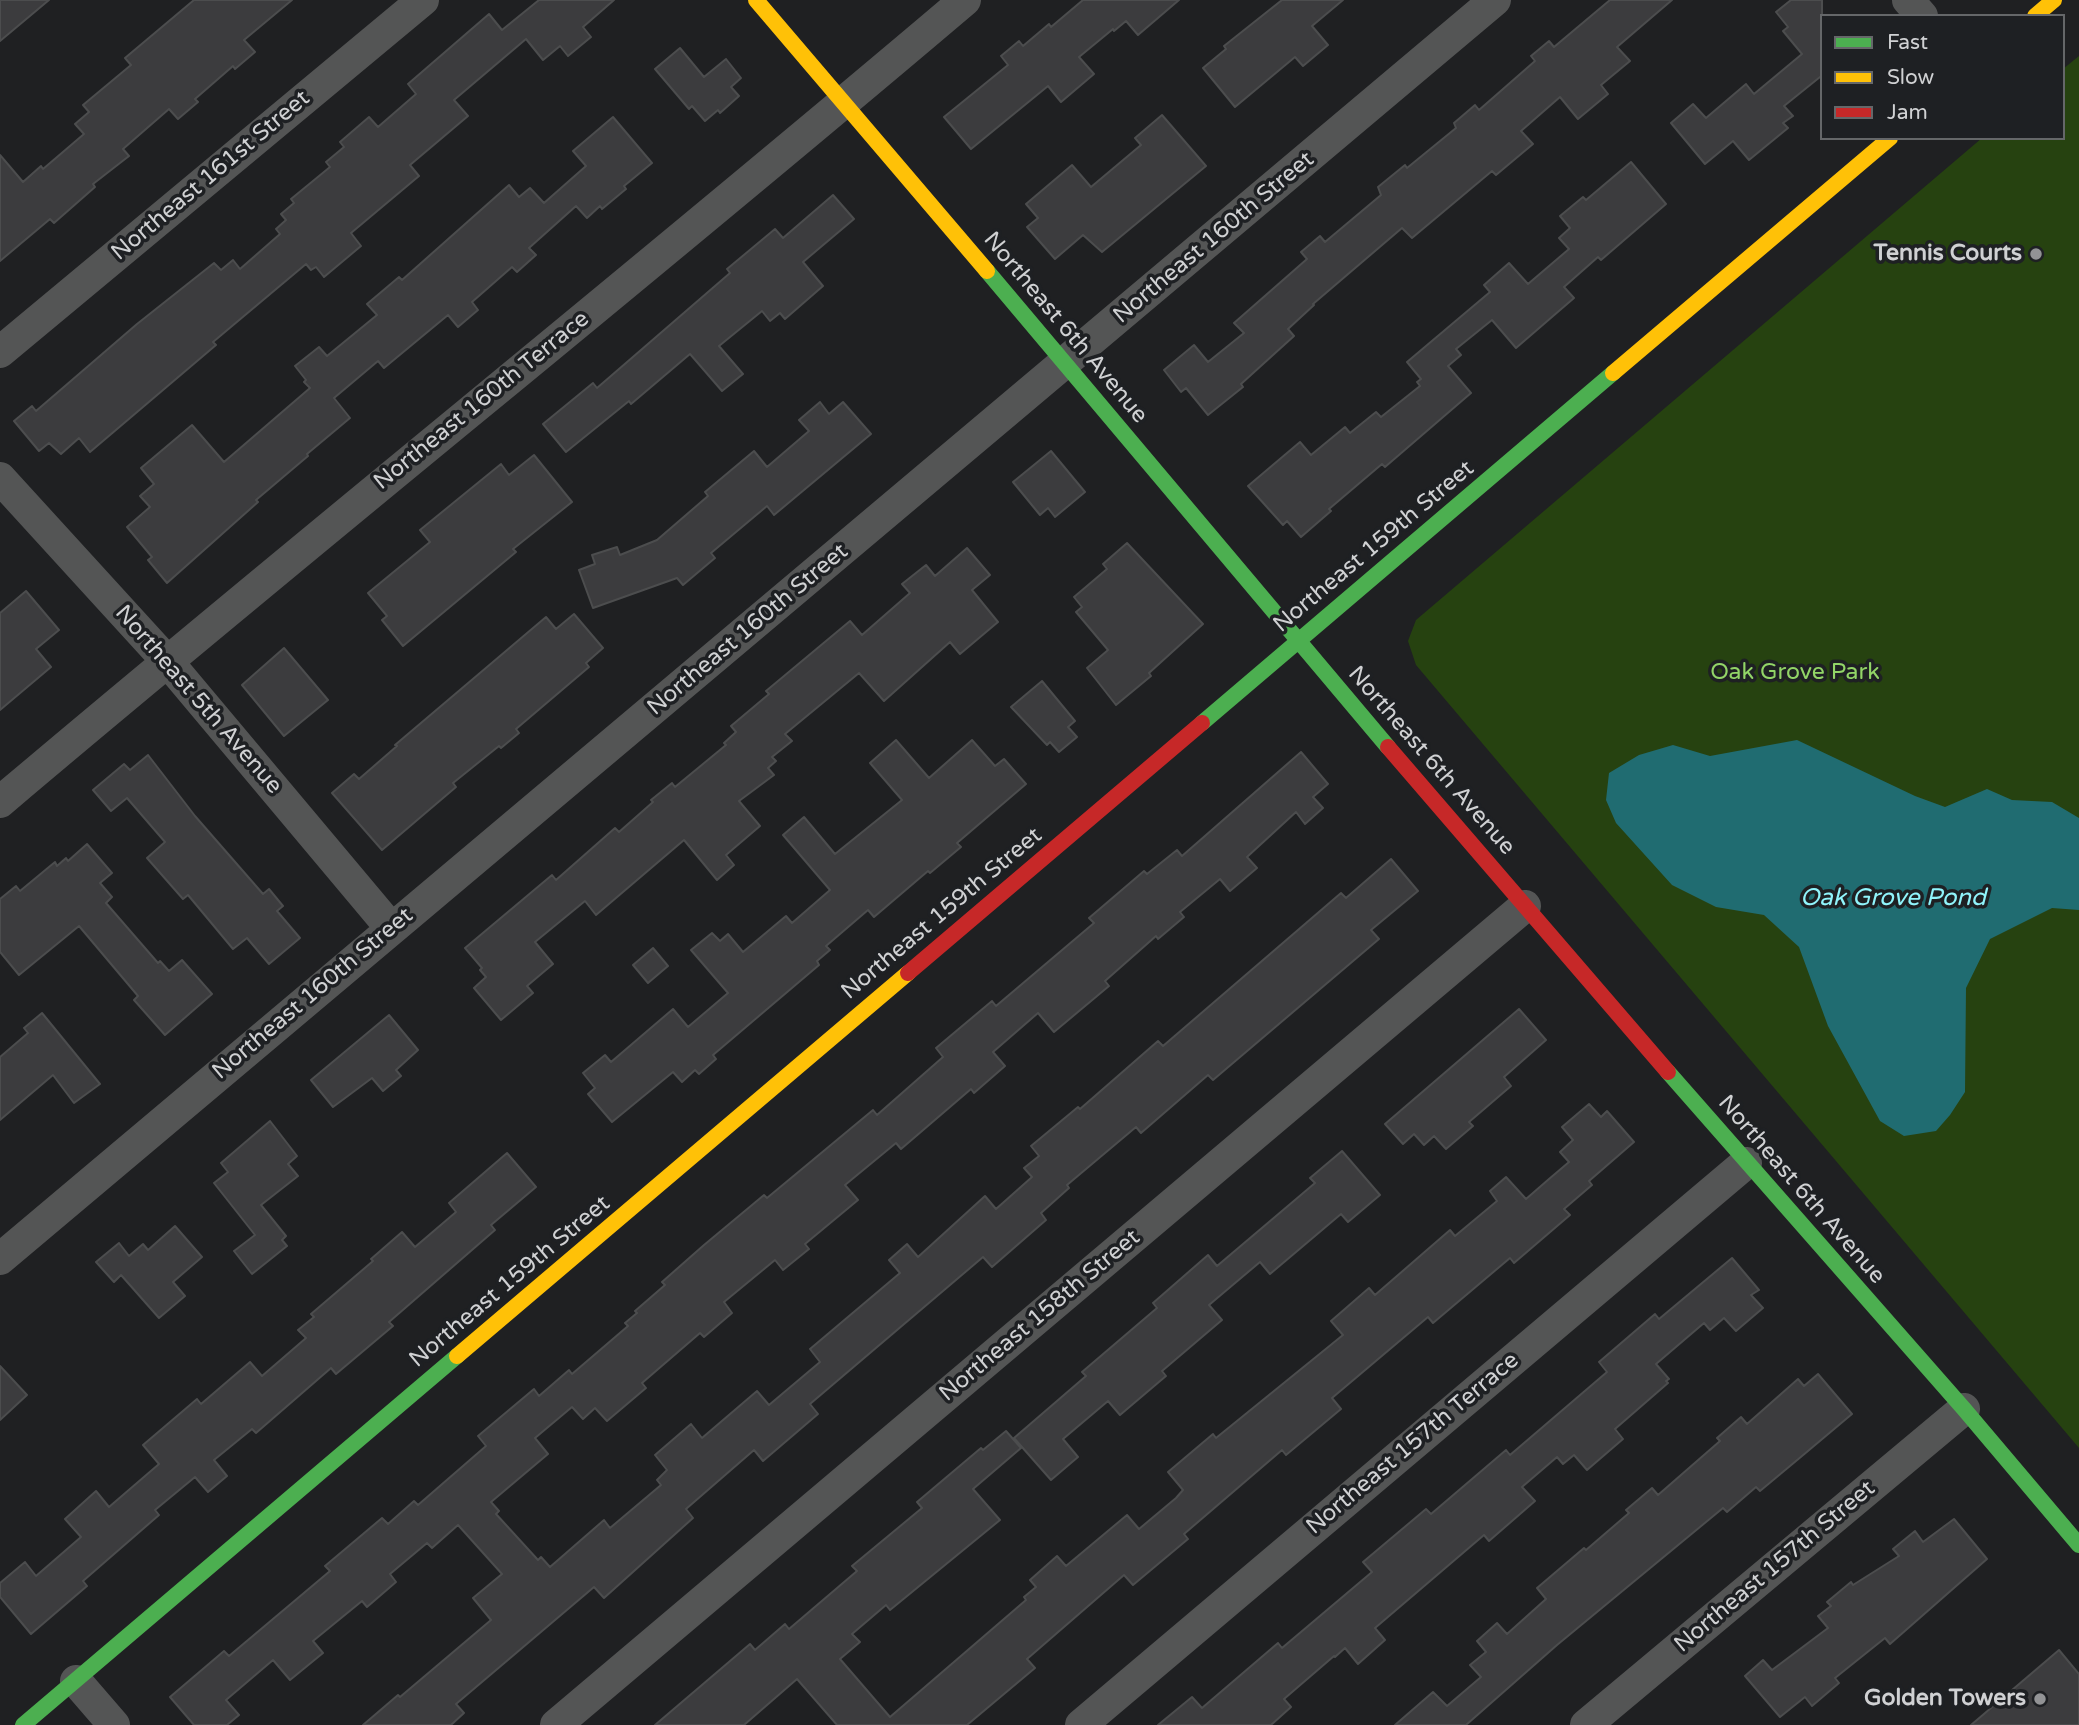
<!DOCTYPE html>
<style>
body{margin:0}
#map{position:relative;width:2079px;height:1725px;overflow:hidden;background:#1f2022;font-family:"Varela Round",sans-serif}
canvas{display:block}
.legend{position:absolute;left:1820px;top:14px;width:245px;height:126px;box-sizing:border-box;background:#1e2023;border:2px solid #656769;margin:0;padding:9px 12px;list-style:none;font-size:21px;color:#d0d1d3}
.legend li{display:flex;align-items:center;gap:14px;height:35px}
.legend b{width:35px;border:2px solid #656769}
</style>
<div id="map">
<canvas width="2079" height="1725"></canvas>
<ul class="legend">
<li><b style="height:9px;background:#4caf50"></b>Fast</li>
<li><b style="height:9px;background:#ffc107"></b>Slow</li>
<li><b style="height:9px;background:#c62828"></b>Jam</li>
</ul>
</div>
<script>
const ctx = document.querySelector('canvas').getContext('2d');
ctx.lineJoin = 'round';
function paint(path, color) { ctx.fillStyle = color; ctx.fill(path, 'evenodd'); }
function trace(path, color, width, dash) { ctx.strokeStyle = color; ctx.lineWidth = width; ctx.lineCap = dash ? 'butt' : 'round'; ctx.setLineDash(dash || []); ctx.stroke(path); }
function write(font, color, halo, rows, align = 'center') {
  ctx.font = font + ' "Varela Round",sans-serif'; ctx.lineWidth = 7; ctx.setLineDash([]); ctx.textBaseline = 'middle'; ctx.strokeStyle = halo; ctx.fillStyle = color; for (const [text, x, y, turn = 0] of rows) {
    ctx.save(); ctx.translate(x, y); ctx.rotate((+turn || 0) * Math.PI / 180); ctx.textAlign = isNaN(turn) ? turn : align; if (halo) ctx.strokeText(text, 0, 0); ctx.fillText(text, 0, 0); ctx.restore();
  }
}
paint(new Path2D(`
 M2079 56V1448L1416 665 1408 641 1416 620 1982 138H2063V69Z`), '#264210');
paint(new Path2D(`
 M1797 740 1915 796 1945 807 1987 789 2012 800 2052 802 2079 818V910L2052 908 1990 939 1966 988 1965 1092 1950 1115 1936 1131 1904 1136 1880 1121 1828 1026 1799 947 1764 915 1716 907 1672 885 1616 823 1606 800 1609 773 1639 755 1673 745 1710 756Z`), '#206c71');
const building = new Path2D(`
 M0 0H49L0 41Z
 M194 0H292L244 40 255 52 235 69 233 66 195 99 198 102 178 119 169 109 123 149 129 156 93 184 95 187 54 223 50 219 0 261V155L23 182 41 166 43 169 84 134 75 124 89 112 83 105 131 65 125 58Z
 M539 0H614L583 27 591 37 568 56 560 46 543 60 526 39 454 100 468 116 410 165 419 176 351 233 361 246 324 277 316 267 311 270 306 264 213 342 216 345 90 452 79 438 61 454 49 443 39 451 14 421 32 406 36 411 137 324 214 263 221 270 233 260 240 269 280 234 276 229 286 220 281 214 294 203 291 199 330 167 326 162 344 147 340 142 369 117 378 127 416 94 408 84 489 14 502 30Z
 M1083 0H1179L1138 35 1126 21 1114 31 1113 29 1079 57 1094 74 1061 102 1048 86 971 149 944 117 1008 65 1001 56 1019 41 1023 46 1049 24 1051 27Z
 M1282 0H1343L1312 26 1328 45 1303 66 1295 57 1235 107 1203 68 1226 49 1224 46Z
 M1610 0H1672L1617 47 1630 61 1601 85 1608 94 1578 119 1560 97 1521 131 1533 144 1496 175 1492 171 1412 238 1402 228 1313 304 1314 305 1288 329 1294 336 1241 384 1243 387 1208 415 1186 388 1181 392 1164 370 1194 345 1208 362 1244 333 1234 323 1307 259 1301 252 1320 236 1325 242 1381 195 1378 187 1405 165 1407 168 1456 128 1454 123 1475 105 1479 110 1535 61 1531 56 1549 41 1554 47Z
 M1791 0H1822V79L1820 77 1784 106 1793 116 1783 123 1788 128 1749 160 1733 141 1705 164 1671 123 1693 104 1706 118 1746 84 1754 94 1802 54 1783 31 1788 27 1776 12Z
 M680 48 704 77 726 59 741 78 731 87 739 96 720 113 718 110 705 121 692 106 689 109 655 69Z
 M1162 115 1206 166 1102 252 1083 235 1055 259 1027 227 1038 218 1026 204 1072 165 1091 187 1141 145 1135 138Z
 M613 117 652 163 624 186 626 189 602 209 600 206 587 218 576 206 529 248 536 255 517 272 512 267 472 302 478 310 458 327 448 315 384 368 378 361 334 398 350 418 307 454 308 456 256 500 258 502 167 583 148 560 152 557 127 527 150 507 140 496 154 484 141 468 192 425 224 462 310 388 304 382 306 380 295 366 319 347 327 356 377 315 367 304 399 277 402 280 509 185 519 197 530 188 544 203 586 166 573 151Z
 M1631 162 1666 204 1601 260 1598 257 1564 287 1574 298 1516 348 1492 320 1456 349 1461 355 1448 366 1471 393 1385 467 1382 464 1329 509 1331 511 1301 537 1287 521 1283 525 1248 486 1300 442 1311 455 1345 427 1350 433 1376 412 1381 417 1420 386 1417 382 1421 379 1407 362 1490 292 1484 285 1509 263 1528 284 1569 249 1559 238 1570 228 1560 216 1583 197 1586 200Z
 M833 195 854 219 803 262 823 286 785 319 780 313 770 321 762 311 719 346 743 374 722 391 690 354 631 404 629 401 566 452 543 424 593 383 597 388 730 273 727 269 775 229 783 238Z
 M820 402 829 414 843 402 871 434 774 515 767 506 711 553 715 558 683 585 677 578 593 608 579 570 595 564 592 555 617 547 620 555 657 540 708 496 705 492 754 451 767 467 809 431 799 420Z
 M1051 451 1085 492 1055 517 1048 508 1040 515 1013 482Z
 M534 455 572 502 513 549 516 552 403 646 382 620 387 616 368 593 430 542 420 530 501 464 509 475Z
 M1127 543 1203 624 1149 673 1151 676 1116 705 1087 668 1108 650 1076 612 1082 607 1074 597 1107 569 1103 564Z
 M967 548 990 575 972 590 998 622 960 654 950 642 884 701 859 673 785 734 792 741 772 757 776 761 768 768 774 775 739 801 760 826 726 855 734 865 717 880 684 840 596 915 585 901 535 942 553 964 527 986 533 993 501 1020 474 988 486 977 480 970 482 968 465 948 552 875 556 880 615 828 619 832 653 802 651 800 672 783 675 787 726 745 724 743 736 732 731 726 769 694 766 691 850 621 862 635 910 593 902 584 926 565 935 576Z
 M26 591 59 630 36 649 51 667 0 710V613Z
 M574 614 603 648 586 663 589 667 516 729 519 733 501 748 499 746 453 783 456 787 382 850 332 793 354 774 359 779 397 746 395 745 546 617 556 629Z
 M284 648 328 700 284 736 242 685Z
 M1042 681 1075 721 1068 727 1077 737 1059 752 1050 742 1047 745 1011 707Z
 M896 740 929 778 972 740 995 766 1004 759 1026 784 957 843 961 847 930 873 928 871 874 917 868 910 826 946 830 950 817 961 819 965 713 1055 716 1059 699 1074 695 1070 682 1082 673 1072 612 1122 588 1094 595 1088 583 1073 605 1055 611 1062 673 1009 688 1027 728 993 691 950 712 933 720 941 728 934 743 952 786 916 792 923 830 890 783 835 804 817 835 854 902 800 870 763Z
 M1301 752 1328 784 1313 797 1323 808 1305 824 1296 812 1247 857 1257 868 1230 891 1220 879 1180 912 1184 917 1158 939 1156 936 1105 981 1109 986 1054 1032 1038 1013 993 1052 1005 1066 974 1093 971 1089 901 1149 896 1143 845 1185 858 1200 805 1244 809 1249 783 1270 775 1260 724 1302 732 1313 704 1337 700 1333 642 1383 646 1388 607 1421 595 1408 583 1419 572 1407 535 1438 548 1454 491 1502 499 1511 496 1514 538 1560 541 1557 550 1567 604 1520 610 1528 661 1485 657 1480 667 1470 655 1455 691 1424 702 1438 757 1391 769 1405 820 1362 810 1349 900 1273 889 1260 907 1244 918 1257 985 1196 996 1209 1032 1177 1024 1168 1039 1156 1031 1146 1078 1107 1080 1109 1158 1041 1163 1046 1341 893 1346 898 1391 859 1418 891 1371 930 1379 939 1213 1080 1208 1075 1141 1133 1136 1127 1067 1185 1069 1188 1041 1213 1046 1220 992 1267 983 1257 810 1404 818 1414 763 1461 754 1450 686 1509 693 1518 604 1598 594 1587 456 1704 464 1713 451 1725H363L398 1695 400 1697 491 1620 473 1598 502 1574 458 1525 432 1548 427 1543 390 1574 396 1582 367 1607 362 1601 313 1641 323 1653 290 1680 273 1660 226 1700 239 1715 227 1725H194L170 1697 224 1651 229 1656 330 1571 325 1566 382 1518 388 1524 414 1501 418 1505 486 1446 478 1436 534 1389 539 1396 569 1370 572 1374 628 1326 625 1323 637 1313 635 1311 665 1285 662 1282 704 1245 764 1195 767 1198 873 1110 877 1115 943 1057 936 1048 992 1001 996 1006 1094 923 1089 918 1144 871 1147 874 1177 850 1182 856Z
 M148 755 195 816 263 894 269 889 283 906 277 911 300 938 269 964 247 938 233 949 188 895 183 899 147 858 165 842 127 798 111 811 93 790 124 764 130 770Z
 M87 844 112 873 100 883 112 897 106 903 158 963 160 961 169 971 182 960 212 994 165 1035 134 1000 138 996 79 926 19 975 0 952V899L16 886 20 891 55 862 57 866 66 858 68 861Z
 M653 948 668 966 648 983 633 965Z
 M1519 1009 1546 1040 1504 1077 1511 1086 1469 1122 1473 1126 1446 1149 1434 1136 1424 1145 1414 1134 1403 1144 1385 1124Z
 M42 1013 100 1084 74 1103 53 1075 0 1120V1057L28 1033 24 1028Z
 M389 1015 418 1050 396 1070 401 1076 383 1091 372 1078 333 1107 311 1080Z
 M1589 1104 1601 1117 1607 1111 1634 1142 1589 1181 1592 1185 1564 1209 1570 1215 1514 1263 1510 1258 1433 1323 1428 1317 1332 1398 1341 1409 1286 1455 1282 1450 1184 1534 1188 1539 1133 1585 1124 1575 1027 1659 1035 1668 967 1725H837L797 1679 744 1725H655L750 1644 755 1650 785 1624 789 1629 857 1571 852 1566 922 1508 917 1502 981 1448 983 1450 1006 1431 1021 1448 973 1489 1000 1520 890 1610 886 1605 852 1634 860 1642 840 1659 890 1717 1026 1600 1024 1597 1036 1587 1030 1580 1057 1556 1066 1566 1127 1515 1139 1529 1176 1498 1183 1490 1168 1472 1213 1434 1216 1438 1343 1335 1331 1321 1369 1288 1375 1295 1450 1230 1455 1236 1497 1201 1490 1191 1506 1177 1526 1199 1549 1179 1569 1162 1560 1152 1573 1140 1562 1127Z
 M270 1121 297 1156 288 1164 298 1176 261 1205 286 1236 282 1240 287 1246 252 1274 234 1251 255 1235 214 1183 228 1172 221 1163Z
 M1342 1151 1380 1195 1348 1222 1341 1214 1270 1274 1260 1262 1209 1305 1222 1320 1162 1371 1166 1376 1120 1415 1108 1401 1063 1439 1078 1457 1051 1480 1014 1438 1086 1376 1082 1372 1157 1308 1153 1303 1208 1255 1217 1266 1315 1183 1310 1178Z
 M507 1153 536 1187 491 1225 495 1230 389 1322 393 1326 336 1374 331 1368 256 1433 252 1429 214 1460 227 1476 208 1492 195 1477 155 1510 159 1515 83 1581 87 1586 31 1634 0 1597V1583L25 1562 36 1576 81 1537 65 1519 96 1491 109 1507 159 1464 143 1445 197 1399 201 1404 250 1362 262 1376 306 1338 298 1330 314 1317 311 1314 373 1261 371 1259 402 1232 415 1247 456 1212 449 1203Z
 M175 1226 202 1257 173 1282 185 1296 159 1318 121 1275 114 1282 96 1262 119 1243 129 1256 143 1244 148 1250Z
 M1732 1258 1759 1290 1751 1295 1763 1308 1736 1331 1724 1318 1710 1330 1704 1323 1656 1364 1669 1379 1666 1381 1668 1383 1615 1429 1623 1439 1587 1470 1574 1455 1563 1464 1557 1457 1522 1487 1535 1501 1489 1541 1484 1535 1375 1628 1385 1640 1358 1664 1345 1648 1335 1657 1334 1656 1284 1699 1291 1707 1271 1725H1158L1192 1697 1202 1708 1278 1643 1282 1648 1372 1572 1363 1562 1426 1509 1431 1514 1506 1450 1510 1455 1607 1372 1599 1362 1655 1314 1659 1319Z
 M0 1366 27 1395 0 1420Z
 M1818 1374 1852 1414 1802 1456 1760 1491 1756 1487 1727 1512 1723 1508 1557 1645 1466 1725H1395L1433 1692 1447 1706 1481 1677 1470 1665 1486 1652 1477 1641 1497 1623 1507 1634 1546 1599 1537 1588 1584 1548 1586 1550 1629 1513 1626 1510 1652 1488 1658 1495 1720 1441 1717 1438 1741 1417 1747 1424 1798 1379 1804 1386Z
 M1954 1519 1987 1559 1890 1644 1885 1638 1835 1678 1839 1683 1812 1706 1805 1697 1780 1717 1745 1676 1763 1660 1772 1670 1828 1628 1818 1616 1831 1606 1827 1602 1851 1582 1853 1585 1899 1556 1893 1549 1915 1531 1923 1542Z
 M2059 1650 2079 1674V1725H1971Z`);
paint(building, '#3c3c3e');
trace(building, '#4c4d4e', 2);
trace(new Path2D(`
 M1908 0 1922 16
 M0 352 423 0
 M0 478 167 661 391 928
 M0 802C319 532 646 271 965 0
 M0 1259 1495 0
 M76 1681 114 1725
 M556 1725 1525 906
 M1081 1725 1746 1163
 M1586 1725 1964 1409`), '#545555', 32);
trace(new Path2D(`
 M987 271 1388 747
 M1202 723 1613 373
 M1668 1072 1964 1409 2079 1545
 M23 1725 457 1356`), '#4caf50', 16);
trace(new Path2D(`
 M756 0 987 271
 M2035 16 2054 0
 M1613 373 1890 138
 M457 1356 908 973`), '#ffc107', 16);
trace(new Path2D(`
 M1388 747 1668 1072
 M908 973 1202 723`), '#c62828', 16);
for (const [x, y, r, color] of [
 [2036,254,7,"#929395"],
 [2040,1699,7,"#929395"]
]) { const dot = new Path2D(); dot.arc(x, y, r, 0, 2 * Math.PI); ctx.fillStyle = color; ctx.fill(dot); trace(dot, '#1e2023', 2.5); }
write('23px', '#d0d1d3', '#1e2023', [
 ["Northeast 161st Street",211,176,-40],
 ["Northeast 160th Street",1214,238,-40],
 ["Northeast 6th Avenue",1065,328,50],
 ["Northeast 160th Terrace",482,401,-39],
 ["Northeast 159th Street",1374,547,-40],
 ["Northeast 160th Street",748,630,-40],
 ["Northeast 5th Avenue",198,700,49],
 ["Northeast 6th Avenue",1431,761,49],
 ["Northeast 159th Street",942,914,-40],
 ["Northeast 160th Street",313,994,-40],
 ["Northeast 6th Avenue",1801,1190,49],
 ["Northeast 159th Street",510,1282,-40],
 ["Northeast 158th Street",1040,1316,-40],
 ["Northeast 157th Terrace",1413,1444,-40],
 ["Northeast 157th Street",1775,1567,-40]
]);
write('bold 23px', '#d0d1d3', '#1e2023', [
 ["Tennis Courts",2022,254],
 ["Golden Towers",2026,1699]
], 'right');
write('23px', '#92d567', '#1e2023', [
 ["Oak Grove Park",1795,673]
]);
write('italic 24px', '#90f4fb', '#1e2023', [
 ["Oak Grove Pond",1893,899]
]);
</script>
